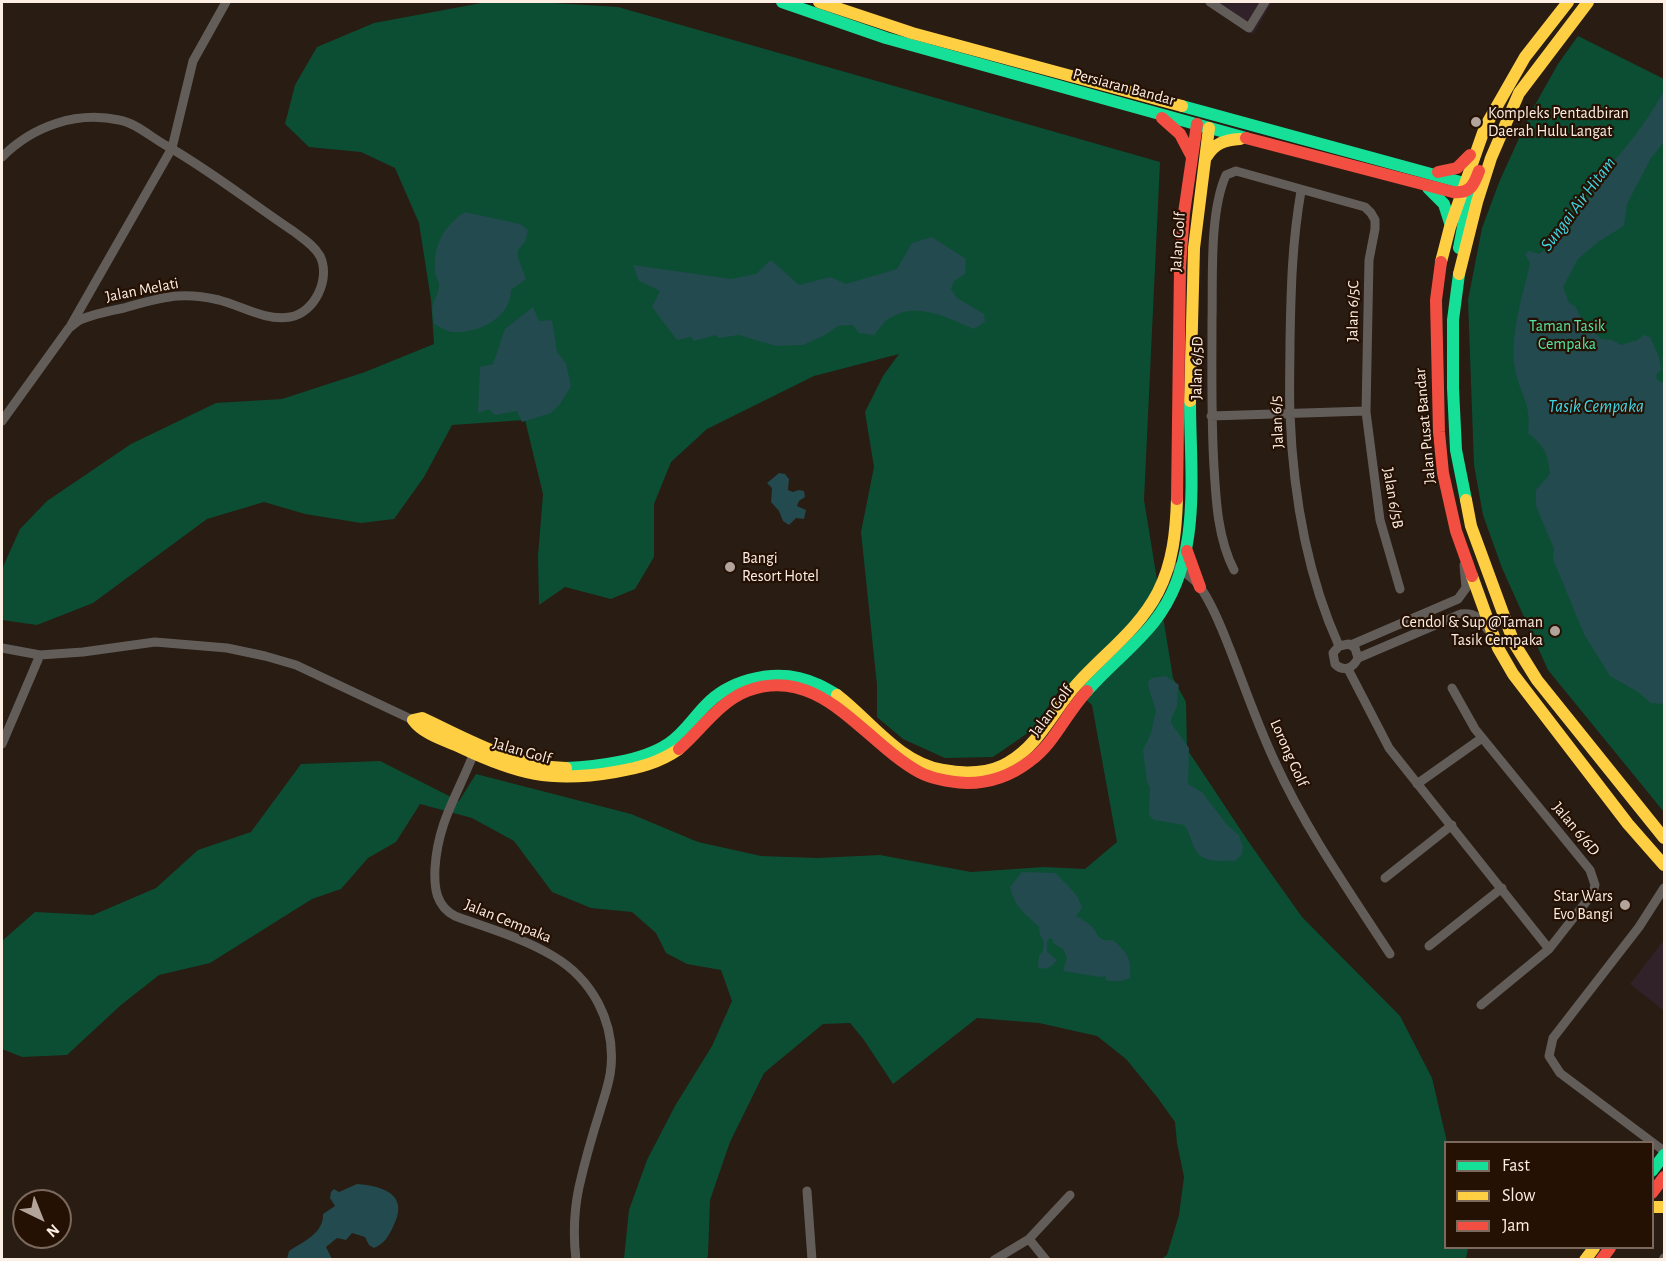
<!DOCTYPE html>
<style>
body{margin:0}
#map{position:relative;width:1666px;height:1261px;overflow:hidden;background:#281c13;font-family:"Alegreya Sans",sans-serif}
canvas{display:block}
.frame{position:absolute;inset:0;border:3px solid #fdeee4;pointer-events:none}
.legend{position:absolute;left:1444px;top:1141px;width:210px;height:108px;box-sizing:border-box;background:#251103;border:2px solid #7b695d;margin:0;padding:8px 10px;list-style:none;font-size:18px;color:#fdeee4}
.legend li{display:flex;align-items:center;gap:12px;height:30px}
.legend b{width:30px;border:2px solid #7b695d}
.north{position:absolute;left:12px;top:1189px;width:60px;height:60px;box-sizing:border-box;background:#251103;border:2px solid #7b695d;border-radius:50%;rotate:137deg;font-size:16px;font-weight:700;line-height:24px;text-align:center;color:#fdeee4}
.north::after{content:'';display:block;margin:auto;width:21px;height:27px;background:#b2a49b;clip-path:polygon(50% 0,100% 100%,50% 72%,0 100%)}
</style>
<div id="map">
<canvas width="1666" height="1261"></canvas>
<div class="frame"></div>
<ul class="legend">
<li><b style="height:8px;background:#16e098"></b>Fast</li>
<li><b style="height:8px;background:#ffcf43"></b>Slow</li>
<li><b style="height:8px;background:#f24e42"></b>Jam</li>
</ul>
<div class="north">N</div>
</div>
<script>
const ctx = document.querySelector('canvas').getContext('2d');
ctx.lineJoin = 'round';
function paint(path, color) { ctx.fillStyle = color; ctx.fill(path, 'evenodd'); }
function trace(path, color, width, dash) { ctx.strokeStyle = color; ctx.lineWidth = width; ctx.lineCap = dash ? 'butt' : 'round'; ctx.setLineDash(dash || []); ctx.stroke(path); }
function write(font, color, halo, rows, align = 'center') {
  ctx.font = font + ' "Alegreya Sans",sans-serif'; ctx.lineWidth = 4.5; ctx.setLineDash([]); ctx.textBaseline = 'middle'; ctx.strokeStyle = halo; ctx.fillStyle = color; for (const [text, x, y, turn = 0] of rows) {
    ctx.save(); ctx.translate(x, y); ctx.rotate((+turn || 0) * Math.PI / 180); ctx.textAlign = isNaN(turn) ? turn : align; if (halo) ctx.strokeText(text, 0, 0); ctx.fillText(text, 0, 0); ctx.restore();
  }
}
paint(new Path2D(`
 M1203 2H1272L1253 35Z
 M1664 940V1011L1630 984Z`), '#312129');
paint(new Path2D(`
 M487 2H537L618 7 1160 162 1144 500 1173 678 1186 702 1187 749 1248 841 1302 917 1400 1016 1432 1078 1447 1142H1446V1248H1468L1466 1259H1161L1167 1255 1179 1215 1184 1177 1177 1143 1175 1122 1157 1097 1126 1059 1097 1036 1039 1023 977 1018 893 1084 864 1040 850 1023 823 1024 764 1073 730 1142 710 1200 708 1256 706 1259H624L629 1210 647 1160 675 1106 712 1046 732 1001 721 970 687 964 666 953 656 933 632 912 591 908 552 892 514 841 472 818 420 804 396 842 368 858 341 889 312 899 210 963 159 975 121 1005 67 1055 22 1057 2 1049V941L35 912 93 915 156 888 198 850 251 832 301 764 380 761 459 801 476 774 631 814 698 842 761 856 817 858 880 855 971 872 1044 867 1085 869 1117 842 1092 705 1065 682 1032 730 993 757 945 758 903 739 877 717V685L861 532 874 467 865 412 883 376 899 354 814 376 707 429 671 462 654 504V557L635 589 611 599 565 587 539 605 538 556 543 494 525 420 452 425 424 477 394 519 361 523 305 514 264 502 207 519 93 603 37 625 2 620V569L20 529 47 501 131 444 216 403 282 399 365 372 434 344 431 300 419 223 395 168 361 152 309 147 285 124 295 85 317 47 374 23Z
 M1578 36 1664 79V812L1548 670 1502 568 1483 515 1474 465 1468 300 1482 228 1500 180 1531 112 1558 64Z`), '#0c4e33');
paint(new Path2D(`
 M1664 91V142L1651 158 1627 204 1624 226 1598 242 1578 259 1563 287 1569 303 1575 306 1582 319 1601 339 1612 340 1621 345 1638 340 1643 335 1650 337 1659 357 1661 370 1656 375 1657 379 1664 384 1663 425 1664 428V704L1651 703 1638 692 1610 676 1584 634 1553 559 1554 549 1536 506V490L1550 474C1548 453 1544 446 1528 433 1532 404 1520 395 1515 369 1509 335 1523 296 1530 263L1525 254 1529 251 1539 254C1571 233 1585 203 1604 173 1610 164 1619 156 1625 148 1640 130 1653 111 1664 91Z
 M465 212 520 224 528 230 525 242 518 250V258L526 279 511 290C511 318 478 334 452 332 446 331 439 326 434 324 434 319 431 310 433 305 435 297 439 294 439 284 438 279 435 276 435 271 433 246 444 225 465 212Z
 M932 237 966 259 965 274 954 281 951 289 957 298 984 314 985 322 974 329C947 318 914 299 886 321 882 324 878 331 874 335L859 333 853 325 838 326 823 336 803 345 776 346 739 335 719 338 716 335 694 341 691 337 677 340 652 307 660 291 639 281 633 265 731 279 756 274 771 260 799 285 830 277 846 284 897 269 912 243Z
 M533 307 539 321 552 320 557 352 566 363 571 386 560 404 551 413 522 422 517 411 495 415 489 409 478 413 480 367 493 364 505 329Z
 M779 473 785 474 789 479 788 490 793 492 799 490 804 491 805 497 799 501 797 506 806 510 804 519 796 518 789 525 783 521 779 511 771 502 772 488 767 483Z
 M1166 676 1179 685C1177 692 1178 697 1177 705 1176 711 1171 716 1171 723L1189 748 1188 784 1202 792 1227 825 1239 835 1243 848 1242 854 1235 861C1223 860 1205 864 1197 852 1191 844 1191 834 1184 825L1154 820 1149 815 1150 787 1147 782 1143 750 1151 733 1156 711 1149 689 1148 682 1152 678Z
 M1022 872 1056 873C1066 886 1078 892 1082 908L1076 916C1081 919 1086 921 1090 925 1100 934 1096 942 1113 940 1127 953 1132 958 1130 978 1121 982 1115 982 1106 980L1105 976 1100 977 1063 971 1067 958 1063 949 1053 943V940L1050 938 1047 941V952L1057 960C1051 967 1047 970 1038 968L1039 956 1043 951 1044 942 1040 935 1039 927C1025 913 1015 908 1010 887Z
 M357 1184C384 1186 410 1195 393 1227 388 1237 385 1243 374 1248L369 1245 365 1237 352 1233 346 1240 337 1238 326 1247 332 1259H287L289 1251C303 1242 324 1233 323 1214L335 1206 330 1198 331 1192 334 1189 339 1192Z`), '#234a4e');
trace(new Path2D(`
 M1210 2 1249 28 1265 2
 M2 157C33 126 76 111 119 120 136 123 152 138 167 146 211 171 251 203 293 231 302 238 314 245 320 256 331 278 315 313 290 317 265 321 242 306 219 300 206 297 191 295 178 296 160 297 142 303 124 308 110 311 93 314 80 320 76 322 72 326 69 328L2 421
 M1301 191C1292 243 1291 288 1290 341 1290 365 1289 390 1290 414 1293 494 1306 573 1339 646
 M71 325 172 148 193 61 226 2
 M1211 416 1366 411
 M1170 565C1185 571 1196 579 1204 593 1216 612 1223 632 1231 652 1245 688 1258 726 1275 762 1306 830 1349 891 1390 954
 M1234 570C1218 539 1216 502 1214 467 1211 418 1212 370 1212 321 1213 279 1209 213 1226 175L1236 171 1365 207 1371 213 1375 220V229L1369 260 1366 412 1380 520 1400 589
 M1351 645 1458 599 1466 588 1464 565
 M2 648 40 655 83 652 155 642 227 648 265 656 296 665 413 720
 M1358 658 1355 648 1349 644 1339 646 1333 653 1335 664C1343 672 1353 669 1358 658L1461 614C1475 612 1481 619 1488 630
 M1348 669 1389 748 1549 949
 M1452 688 1475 729 1590 870 1595 885 1593 893 1549 949 1481 1005
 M2 744 40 655
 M475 750C459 793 438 820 435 868 434 888 436 906 455 916 487 928 523 938 553 956 592 979 615 1021 611 1067 610 1082 604 1097 600 1111 592 1136 585 1161 579 1187 574 1211 573 1235 576 1260
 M1417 784 1482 738
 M1385 878 1452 825
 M1664 888 1639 927 1553 1038 1549 1056 1560 1073 1664 1151
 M1429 946 1502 888
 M807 1191 812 1260
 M1029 1239 1046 1260
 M994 1260 1029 1239 1070 1195
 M1663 1260 1664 1258`), '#635d5a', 9);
trace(new Path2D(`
 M782 2 886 38 1246 138
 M1182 106 1464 183 1468 188 1469 196 1459 248
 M1428 188 1444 204 1450 223
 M1459 274 1453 320V388L1456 450 1466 500
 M1087 691C1108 667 1134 647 1154 622 1203 560 1190 475 1190 401
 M566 768C596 767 643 761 668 744 684 734 693 718 706 705 729 681 768 671 799 678 813 681 825 688 837 695
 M1652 1171 1664 1155`), '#16e098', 12);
trace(new Path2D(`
 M819 2 912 33 1182 106
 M1207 156C1215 143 1225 140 1240 139
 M1441 262 1450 227 1485 127 1525 57 1568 2
 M1459 274 1477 202 1491 158 1519 93 1588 2
 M1190 401 1194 248 1209 128
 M1466 500 1471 526 1514 643 1537 680 1664 838
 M1472 576 1498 648 1513 674 1628 824 1664 865
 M837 695C870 720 899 763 943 770 964 774 990 774 1009 762 1040 744 1054 709 1077 684 1105 653 1139 629 1158 592 1173 563 1176 531 1177 499
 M566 768C515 767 467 739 422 718L413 720C423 734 444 740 460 747 517 774 551 783 615 772 638 768 659 763 679 749
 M1652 1207H1664
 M1585 1260 1594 1248`), '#ffcf43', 12);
trace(new Path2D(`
 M1162 118 1180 134 1191 155
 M1246 138 1453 192C1470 194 1474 185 1479 171
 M1438 172 1457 168 1470 155
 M1441 262 1436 300 1439 432 1443 473 1456 531 1472 576
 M1177 499 1180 266 1184 213 1197 124
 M1187 551 1200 587
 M679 749C701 730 719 702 747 691 820 663 864 742 919 772 934 780 950 782 967 783 990 783 1012 775 1030 761 1055 743 1066 713 1087 691
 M1652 1193 1664 1177
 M1601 1260 1610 1248`), '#f24e42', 12);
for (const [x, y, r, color] of [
 [1476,122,6,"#b2a49b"],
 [730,567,6,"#b2a49b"],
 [1555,631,6,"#b2a49b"],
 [1625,905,6,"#b2a49b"]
]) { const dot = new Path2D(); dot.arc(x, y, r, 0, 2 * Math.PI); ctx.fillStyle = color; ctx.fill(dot); trace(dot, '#251103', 2); }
write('16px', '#fdeee4', '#251103', [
 ["Persiaran Bandar",1124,87,15],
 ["Jalan Golf",1178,242,-86],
 ["Jalan Melati",142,290,-11],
 ["Jalan 6/5C",1353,311,-89],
 ["Jalan 6/5D",1197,368,-89],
 ["Jalan 6/5",1277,422,-93],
 ["Jalan Pusat Bandar",1425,426,-95],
 ["Jalan 6/5B",1393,498,80],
 ["Jalan Golf",1051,711,-53],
 ["Jalan Golf",522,751,16],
 ["Lorong Golf",1289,753,66],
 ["Jalan 6/6D",1576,829,50],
 ["Jalan Cempaka",508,921,22]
]);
write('16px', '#fdeee4', '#251103', [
 ["Kompleks Pentadbiran",1488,113],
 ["Daerah Hulu Langat",1488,131],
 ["Bangi",742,558],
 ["Resort Hotel",742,576],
 ["Cendol & Sup @Taman",1543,622,"right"],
 ["Tasik Cempaka",1543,640,"right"],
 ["Star Wars",1613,896,"right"],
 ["Evo Bangi",1613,914,"right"]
], 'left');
write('16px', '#56e5a5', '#251103', [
 ["Taman Tasik",1567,326],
 ["Cempaka",1567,344]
]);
write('italic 18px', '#3fd6e4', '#251103', [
 ["Sungai Air Hitam",1578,204,-53],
 ["Tasik Cempaka",1596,407]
]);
</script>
